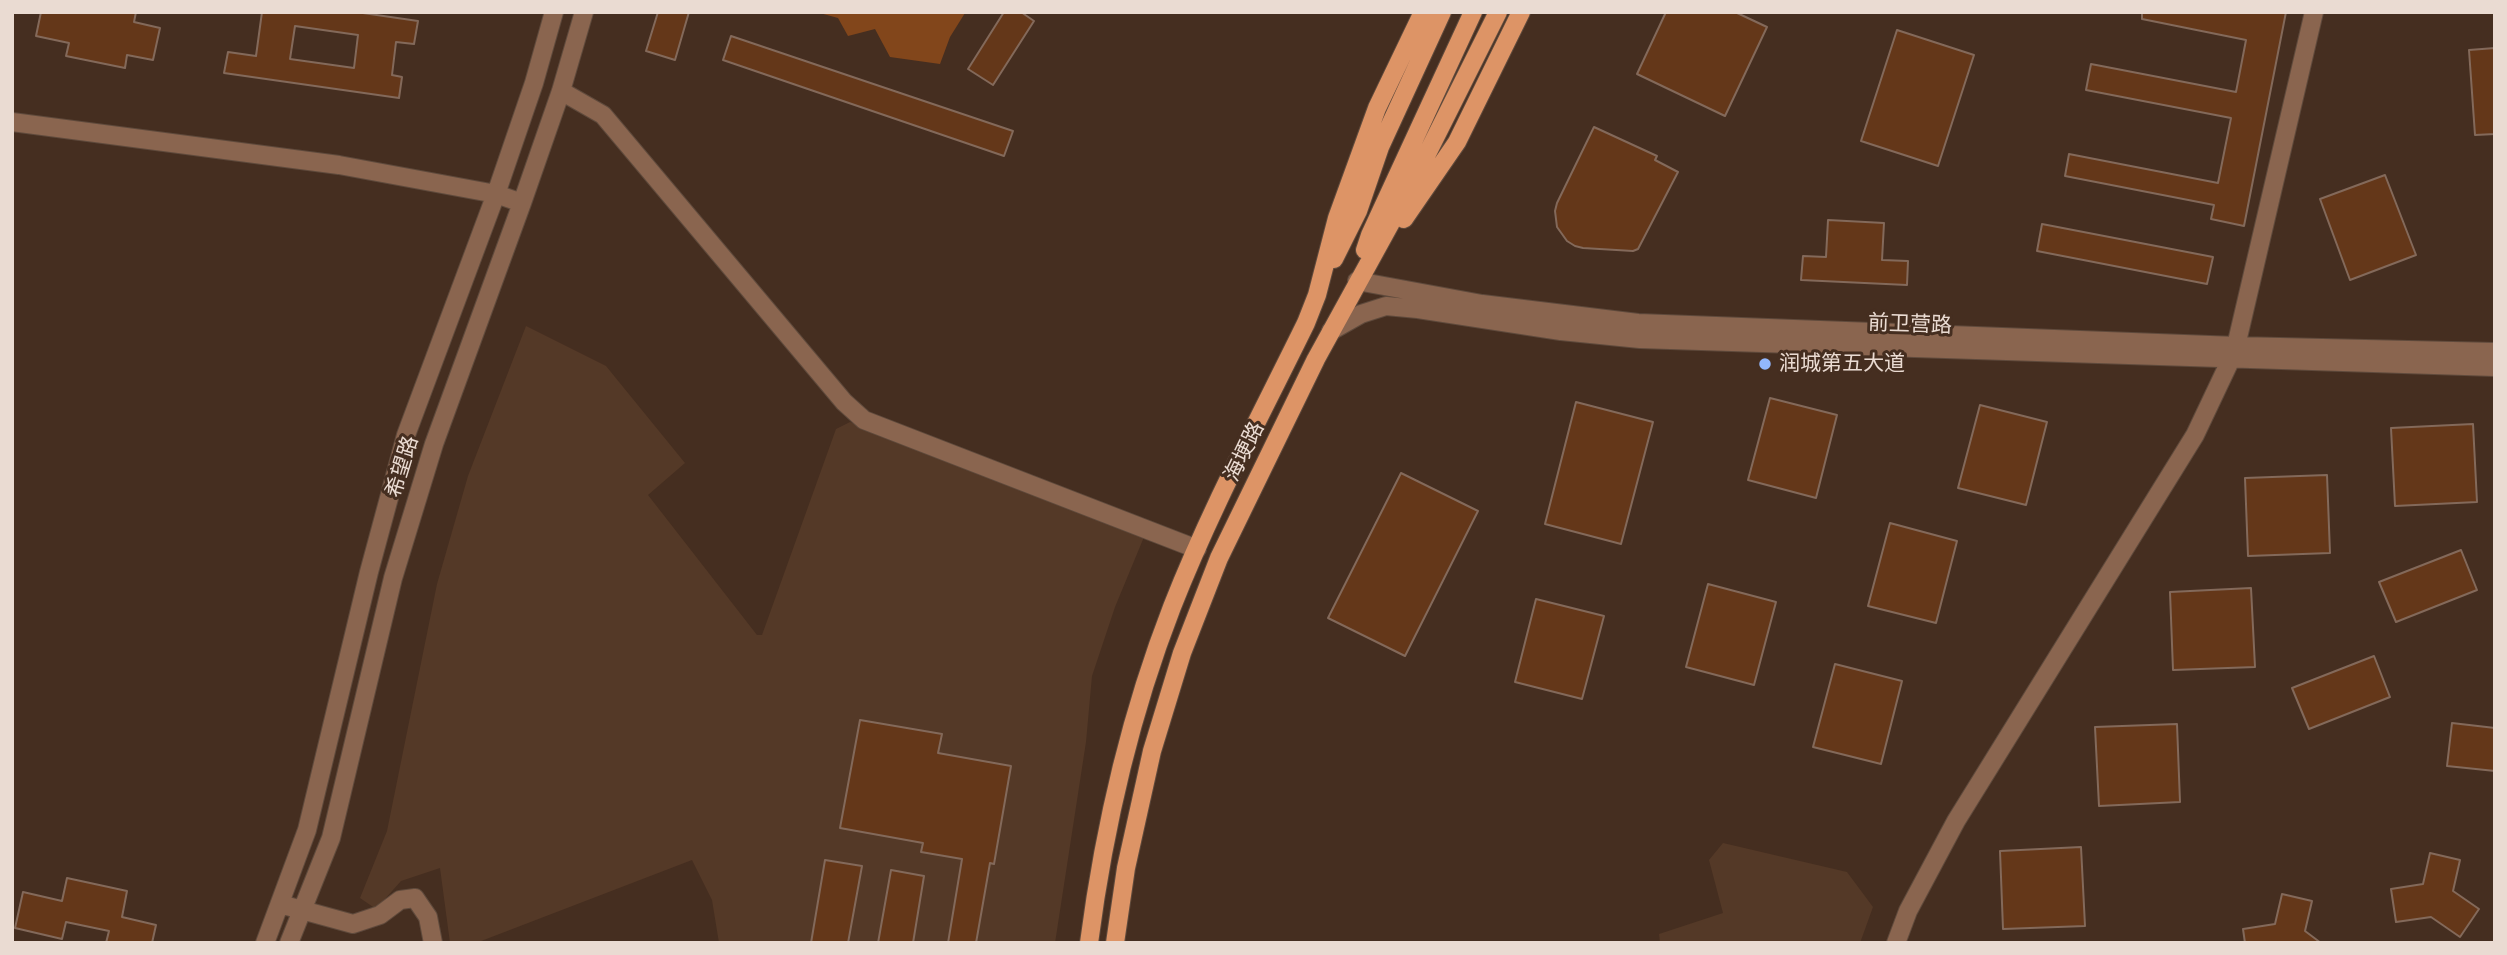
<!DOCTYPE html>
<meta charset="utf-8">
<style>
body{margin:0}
#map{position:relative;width:2507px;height:955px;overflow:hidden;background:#452e20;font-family:"Space Grotesk",sans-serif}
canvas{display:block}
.frame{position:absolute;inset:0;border:14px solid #eadbd2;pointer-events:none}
</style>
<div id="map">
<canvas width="2507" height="955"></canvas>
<div class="frame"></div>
</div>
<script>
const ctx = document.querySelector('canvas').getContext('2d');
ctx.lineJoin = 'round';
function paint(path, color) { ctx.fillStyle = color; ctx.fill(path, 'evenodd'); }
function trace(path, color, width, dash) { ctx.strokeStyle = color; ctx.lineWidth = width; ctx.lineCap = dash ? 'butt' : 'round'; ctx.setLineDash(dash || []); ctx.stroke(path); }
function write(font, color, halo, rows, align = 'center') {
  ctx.font = font + ' "Space Grotesk","Noto Sans SC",sans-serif'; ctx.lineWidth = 6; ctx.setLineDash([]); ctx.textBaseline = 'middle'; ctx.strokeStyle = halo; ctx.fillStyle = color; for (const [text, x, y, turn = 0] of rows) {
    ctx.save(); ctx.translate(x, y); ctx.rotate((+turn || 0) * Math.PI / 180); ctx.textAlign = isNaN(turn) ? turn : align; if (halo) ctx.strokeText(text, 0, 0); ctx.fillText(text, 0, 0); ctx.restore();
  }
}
paint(new Path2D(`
 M526 326 606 366 685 463 648 495 757 635H762L836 429 850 422 1144 537 1115 607 1092 676 1086 742 1055 943H719L712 900 692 860 476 943H450L440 868 401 881 376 909 360 898 387 831 437 584 468 476Z
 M1723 843 1847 872 1873 907 1860 943H1660L1659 934 1723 913 1709 860Z`), '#543927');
paint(new Path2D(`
 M816 12H965V13L950 37 940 64 890 57 875 29 848 36 838 18Z`), '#82461b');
const building = new Path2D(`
 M41 12H136L134 22 160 28 153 60 127 55 125 68 66 56 69 43 36 36Z
 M262 12H356L418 21 414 44 396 42 392 75 402 77 399 98 224 73 228 52 256 56ZM295 26 358 35 354 68 290 59Z
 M658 12H689L675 60 646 51Z
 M1004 12H1021L1034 21 993 85 968 69Z
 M1666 12H1735L1767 27 1725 116 1637 74Z
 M2142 12H2286L2244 226 2211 219 2214 205 2065 176 2069 154 2218 183 2231 118 2086 90 2091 64 2236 92 2246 40 2142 19Z
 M1897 30 1974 55 1938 166 1861 141Z
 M731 36 1013 131 1004 156 723 60Z
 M2495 48V134L2475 135 2469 50Z
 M1594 127 1657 156 1655 160 1678 172 1638 249 1633 251 1583 248 1575 246 1567 241 1557 227 1555 211 1557 203Z
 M2385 175 2416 255 2350 280 2320 199Z
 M1828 220 1884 223 1882 260 1908 261 1907 285 1801 280 1803 256 1826 257Z
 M2042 224 2213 257 2207 284 2037 251Z
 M1770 398 1837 415 1816 498 1748 480Z
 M1576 402 1653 422 1621 544 1545 524Z
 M1980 405 2047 422 2026 505 1958 488Z
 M2473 424 2477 502 2395 506 2391 428Z
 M1401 473 1478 511 1405 656 1328 618Z
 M2327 475 2330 553 2248 556 2245 478Z
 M1890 523 1957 541 1936 623 1868 606Z
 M2461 550 2477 590 2396 622 2379 582Z
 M1708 584 1776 602 1754 685 1686 667Z
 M2251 588 2255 667 2173 670 2170 592Z
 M1536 599 1604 616 1582 699 1515 682Z
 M2374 656 2390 697 2309 729 2292 688Z
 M1835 664 1902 681 1881 764 1813 747Z
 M860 720 942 734 938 753 1011 766 994 864 990 863 976 943H948L962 859 921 852 923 843 840 828Z
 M2452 723 2495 728V771L2447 766Z
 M2177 724 2180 802 2099 806 2095 727Z
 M2081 847 2085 926 2003 929 2000 851Z
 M2430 853 2460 860 2453 891 2479 909 2460 937 2431 917 2396 922 2391 889 2423 884Z
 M825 860 862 866 848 943H811Z
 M891 870 924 876 913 943H878Z
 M67 878 127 891 122 917 156 925 152 943H106L109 931 66 922 62 939 15 928 23 892 62 901Z
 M2282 894 2312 901 2305 931 2321 943H2245L2243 929 2275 924Z`);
paint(building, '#643719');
trace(building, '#83695a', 2);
const minor = new Path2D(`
 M561 91 603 115 844 402 864 420 1197 549
 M12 122 339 165 496 194 522 203
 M1357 281 1482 304 1638 323 2236 346 2495 352
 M1331 331 1361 314 1386 306 1418 309 1561 331 1640 339 2495 367
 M280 904 353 924 380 915 400 900 415 898 428 917 433 943
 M265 943 307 830 369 572 406 435 496 194 534 83 554 12
 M289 943 331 838 393 578 434 444 522 203 561 91 584 12
 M1896 943 1908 911 1956 821 2195 435 2231 359 2236 346 2314 12`);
const major = new Path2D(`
 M1404 219 1457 142 1521 12
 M1365 250 1370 235 1473 12
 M1334 259 1358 211 1380 147 1442 12
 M1089 943C1104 828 1130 715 1172 607 1210 510 1260 417 1306 323L1317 295 1337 218 1377 108 1423 12
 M1115 943 1126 868 1152 751 1182 653 1219 558 1316 359 1410 188 1498 12`);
trace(minor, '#5f4a3c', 20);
trace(major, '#5f4a3c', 20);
trace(minor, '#8a654f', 18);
trace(major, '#dd9466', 18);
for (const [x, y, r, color] of [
 [1765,364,7,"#92b7fd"]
]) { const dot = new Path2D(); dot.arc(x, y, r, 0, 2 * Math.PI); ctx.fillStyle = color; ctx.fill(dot); trace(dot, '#452e20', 2.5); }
write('21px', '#eadbd2', '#452e20', [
 ["前卫营路",1910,325,2],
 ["海埂路",1245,452,-64],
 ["希望路",403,467,-73]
]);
write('21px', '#eadbd2', '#452e20', [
 ["润城第五大道",1779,364]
], 'left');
</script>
